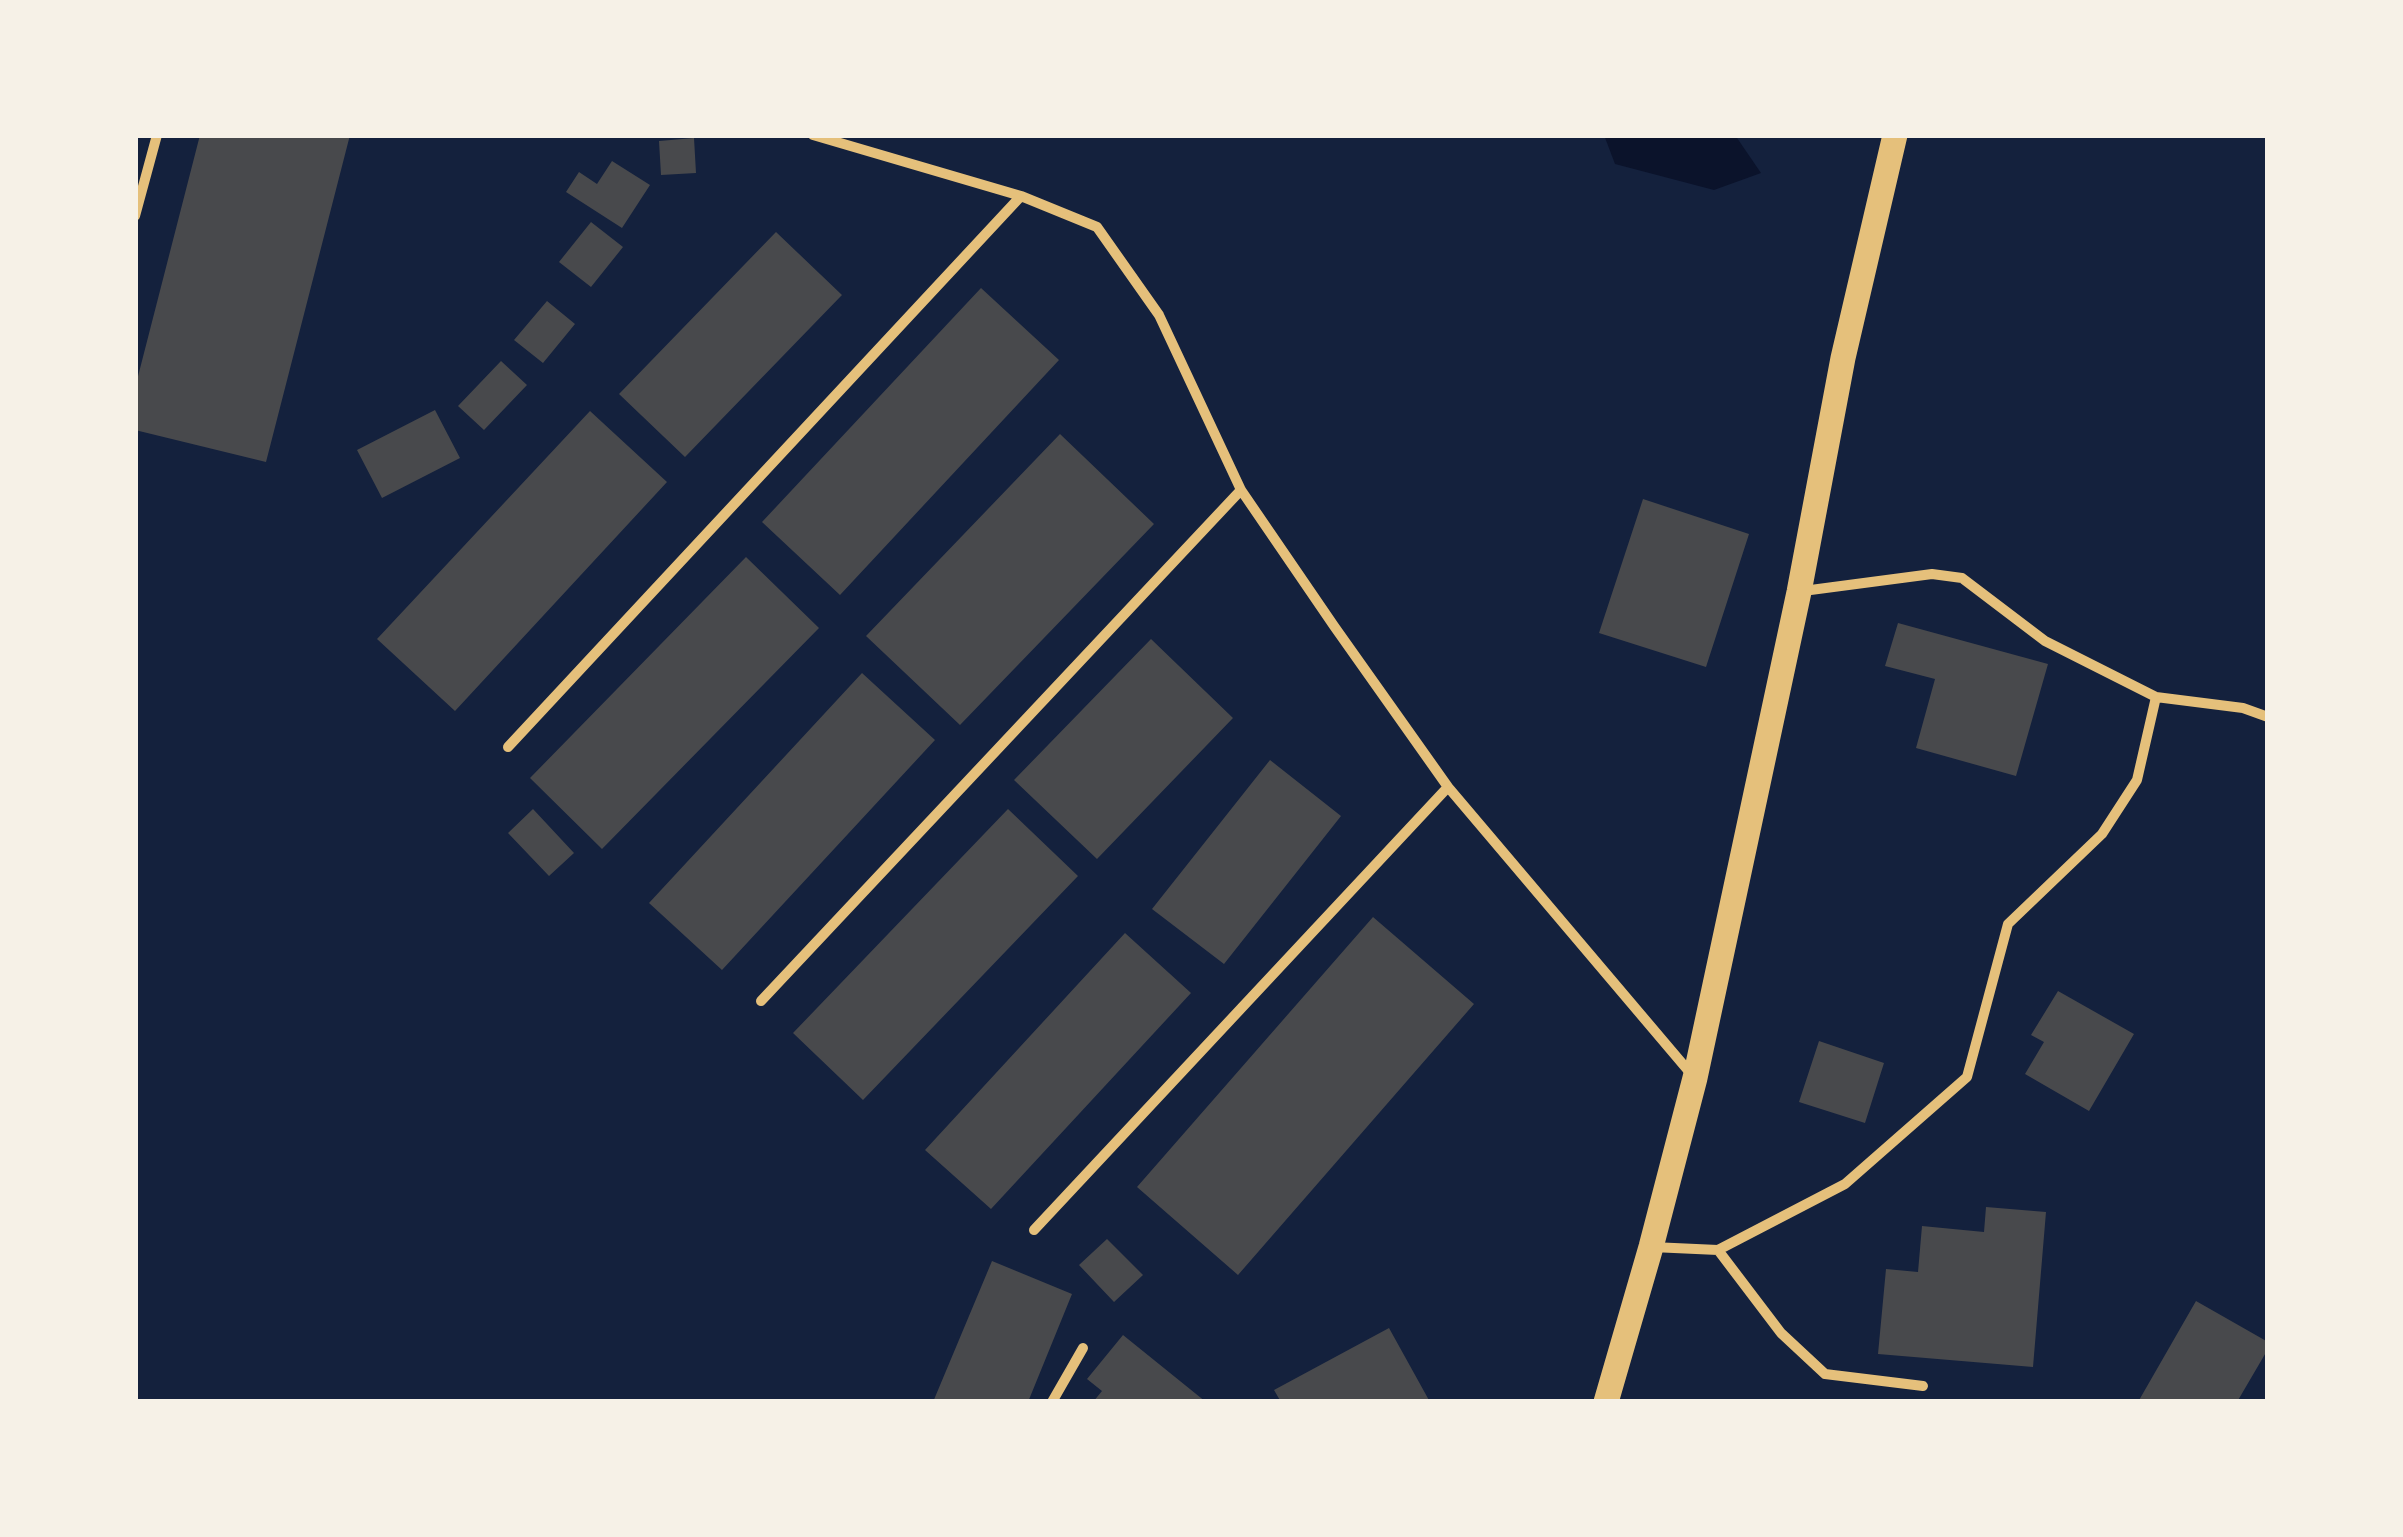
<!DOCTYPE html>
<style>
body{margin:0}
#map{position:relative;width:2403px;height:1537px;overflow:hidden;background:#14213d;font-family:Commissioner,sans-serif}
canvas{display:block}
.frame{position:absolute;inset:0;border:138px solid #f6f1e7;pointer-events:none}
</style>
<div id="map">
<canvas width="2403" height="1537"></canvas>
<div class="frame"></div>
</div>
<script>
const ctx = document.querySelector('canvas').getContext('2d');
ctx.lineJoin = 'round';
function paint(path, color) { ctx.fillStyle = color; ctx.fill(path, 'evenodd'); }
function trace(path, color, width, dash) { ctx.strokeStyle = color; ctx.lineWidth = width; ctx.lineCap = dash ? 'butt' : 'round'; ctx.setLineDash(dash || []); ctx.stroke(path); }
paint(new Path2D(`
 M1604 135H1735L1761 173 1714 190 1615 164Z`), '#0b132b');
paint(new Path2D(`
 M200 135H350L266 462 135 430V388Z
 M694 138 696 173 661 175 659 141Z
 M612 161 650 185 622 228 566 192 579 172 597 184Z
 M591 222 623 247 591 287 559 262Z
 M776 232 842 295 685 457 619 394Z
 M981 288 1059 360 840 595 762 522Z
 M547 301 575 324 543 363 514 340Z
 M501 361 527 385 484 430 458 406Z
 M435 410 460 458 382 498 357 450Z
 M590 411 667 482 455 711 377 639Z
 M1060 434 1154 524 960 725 866 636Z
 M1643 499 1749 534 1706 667 1599 633Z
 M746 557 819 628 602 849 530 778Z
 M1898 623 2048 664 2016 776 1916 748 1935 679 1885 666Z
 M1151 639 1233 718 1097 859 1014 780Z
 M862 673 935 740 722 970 649 903Z
 M1270 760 1341 816 1224 964 1152 909Z
 M533 809 574 853 549 876 508 833Z
 M1008 809 1078 876 863 1100 793 1033Z
 M1373 917 1474 1004 1238 1275 1137 1187Z
 M1125 933 1191 993 991 1209 925 1150Z
 M2058 991 2134 1034 2089 1111 2025 1074 2044 1042 2031 1035Z
 M1819 1041 1884 1063 1865 1123 1799 1102Z
 M1986 1207 2046 1212 2033 1367 1878 1354 1886 1269 1918 1272 1922 1226 1984 1232Z
 M1107 1239 1143 1275 1114 1302 1079 1265Z
 M992 1261 1072 1294 1028 1402H933Z
 M2196 1301 2268 1342V1349L2237 1402H2138Z
 M1389 1328 1430 1402H1281L1274 1390Z
 M1123 1335 1206 1402H1093L1102 1391 1087 1379Z`), '#48494c');
trace(new Path2D(`
 M813 135 1021 196 1097 227 1159 315 1241 490 1334 626 1448 787 1692 1075
 M135 216 157 135
 M1803 591 1932 574 1962 578 2045 641 2156 697 2243 708 2268 717
 M508 747 1021 196
 M761 1001 1241 490
 M1034 1230 1448 787
 M1652 1247 1718 1250 1845 1184 1967 1077 2008 924 2102 834 2137 780 2156 697
 M1718 1250 1781 1333 1825 1374 1923 1386
 M1052 1402 1083 1348`), '#e5c07b', 10);
trace(new Path2D(`
 M1606 1402 1651 1247 1695 1078 1799 592 1843 358 1895 135`), '#e5c07b', 25);
</script>
